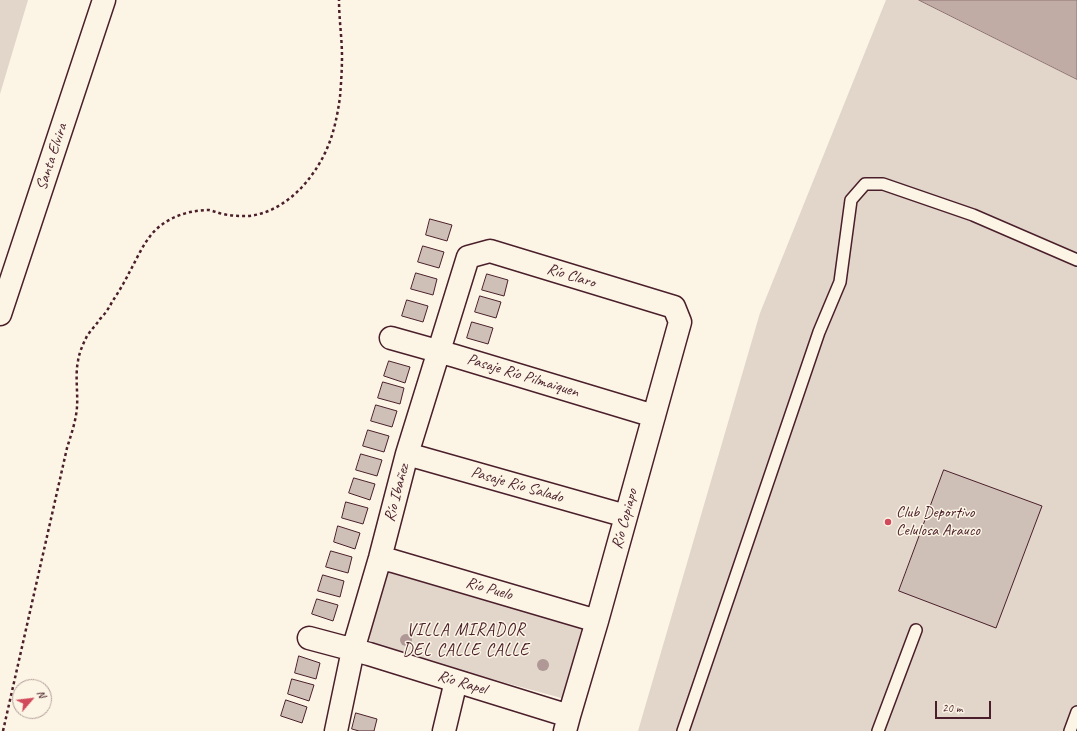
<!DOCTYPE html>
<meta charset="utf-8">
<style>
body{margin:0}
#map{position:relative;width:1077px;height:731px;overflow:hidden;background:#fcf5e5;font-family:Caveat,sans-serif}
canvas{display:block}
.north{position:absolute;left:12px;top:679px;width:40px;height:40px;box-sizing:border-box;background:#fcf5e5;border:1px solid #b59f9b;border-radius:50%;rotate:62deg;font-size:11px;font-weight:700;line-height:16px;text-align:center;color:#4a1f2b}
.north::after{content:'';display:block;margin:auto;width:14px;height:18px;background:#d1495b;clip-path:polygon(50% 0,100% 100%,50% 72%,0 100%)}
.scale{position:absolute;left:935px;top:701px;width:56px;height:18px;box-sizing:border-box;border:2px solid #4a1f2b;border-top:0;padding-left:5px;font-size:12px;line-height:14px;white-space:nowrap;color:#4a1f2b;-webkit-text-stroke:3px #fcf5e5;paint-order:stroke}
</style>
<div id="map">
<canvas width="1077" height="731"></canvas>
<div class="north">N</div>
<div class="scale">20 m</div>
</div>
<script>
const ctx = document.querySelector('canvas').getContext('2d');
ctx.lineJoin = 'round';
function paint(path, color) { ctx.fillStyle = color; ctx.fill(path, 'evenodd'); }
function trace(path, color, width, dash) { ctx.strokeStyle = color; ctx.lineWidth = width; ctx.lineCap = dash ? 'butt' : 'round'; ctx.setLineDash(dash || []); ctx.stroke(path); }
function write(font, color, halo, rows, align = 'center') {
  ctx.font = font + ' Caveat,sans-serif'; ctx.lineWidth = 3; ctx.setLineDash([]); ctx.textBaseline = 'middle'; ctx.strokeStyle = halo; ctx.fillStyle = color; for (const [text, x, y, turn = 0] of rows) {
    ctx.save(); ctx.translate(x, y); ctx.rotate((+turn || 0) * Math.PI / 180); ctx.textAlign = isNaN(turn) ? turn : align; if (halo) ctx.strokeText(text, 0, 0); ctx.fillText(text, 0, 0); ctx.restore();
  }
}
paint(new Path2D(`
 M0 0H28L0 94Z
 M886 0H919L1077 79V731H638L760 313Z
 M389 565 585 629 565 699 382 649 368 639Z`), '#e2d5ca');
const water = new Path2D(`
 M919 0H1077V79Z`);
paint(water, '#c0aca5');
trace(water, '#917474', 1);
const building = new Path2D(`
 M430 219 452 225 447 241 426 235Z
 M423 246 444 252 439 268 418 262Z
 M416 273 437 279 433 295 411 289Z
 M487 274 508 280 504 296 482 290Z
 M480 296 501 302 496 318 475 312Z
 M407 300 428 306 423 322 402 316Z
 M472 322 493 328 488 344 467 338Z
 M389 361 410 367 405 383 384 376Z
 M383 382 404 388 400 404 378 398Z
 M376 405 397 411 392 427 371 421Z
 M368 430 389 436 384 452 363 446Z
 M361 454 382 460 377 476 356 470Z
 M944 470 1042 506 996 628 899 591Z
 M354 478 375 484 370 500 349 493Z
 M346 502 368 508 363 524 342 518Z
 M338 526 360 533 355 549 334 542Z
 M331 551 352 557 348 573 326 567Z
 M323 575 344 581 340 597 318 591Z
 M317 599 338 605 333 621 312 614Z
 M299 656 320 663 316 679 295 673Z
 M292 679 314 685 309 701 288 694Z
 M286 700 307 707 302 723 281 716Z
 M356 713 377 719 374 731H359L352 729Z`);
paint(building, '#cfc0b7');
trace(building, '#4a1f2b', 1);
const lane = new Path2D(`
 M683 731 819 332 840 282 851 200 865 184H883L973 215 1077 260
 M878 731 916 630
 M1070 731 1077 712`);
const street = new Path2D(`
 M391 338 455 356 654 416
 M407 454 626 516
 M380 558 393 561 597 621
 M309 638 369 654 569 716
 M336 731 353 650 380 558 407 454 468 257 490 251 674 307 680 322 597 621 569 716 565 731
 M444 731 456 681`);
const primary = new Path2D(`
 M0 314 104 0`);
trace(lane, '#4a1f2b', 14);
trace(street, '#4a1f2b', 25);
trace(primary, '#4a1f2b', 25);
trace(new Path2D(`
 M3 731 67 448C71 435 76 421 77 407 78 392 75 376 78 361 79 353 83 344 87 336 91 330 96 325 100 319 105 314 109 308 112 302 118 293 124 283 129 273 138 257 145 238 160 226 174 215 192 210 209 210 214 211 218 213 223 214 231 216 239 216 247 216 268 215 288 202 302 187 327 159 335 133 340 97 341 84 342 70 342 57 342 38 339 19 339 0`), '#4a1f2b', 2.5, [3, 3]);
trace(lane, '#fcf5e5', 11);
trace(street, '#fcf5e5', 22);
trace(primary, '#fcf5e5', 22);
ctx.fillStyle = '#af9895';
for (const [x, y] of [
 [406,640],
 [543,665]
]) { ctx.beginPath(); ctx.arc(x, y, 6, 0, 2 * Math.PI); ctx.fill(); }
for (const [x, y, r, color] of [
 [888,522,4,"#d1495b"]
]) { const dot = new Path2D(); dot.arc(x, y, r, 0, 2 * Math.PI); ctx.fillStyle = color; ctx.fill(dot); trace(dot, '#fcf5e5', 1.5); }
write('16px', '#4a1f2b', '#fcf5e5', [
 ["Santa Elvira",52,157,-72],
 ["Río Claro",571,276,17],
 ["Pasaje Río Pilmaiquen",523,376,17],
 ["Pasaje Río Salado",517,485,16],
 ["Río Ibañez",397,493,-75],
 ["Río Copiapo",625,519,-75],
 ["Río Puelo",489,589,16],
 ["Río Rapel",462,683,17]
]);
write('16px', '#4a1f2b', '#fcf5e5', [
 ["Club Deportivo",896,513],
 ["Celulosa Arauco",896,531]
], 'left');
ctx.letterSpacing = '1px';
write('17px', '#4a1f2b', '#fcf5e5', [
 ["VILLA MIRADOR",466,631],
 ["DEL CALLE CALLE",466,651]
]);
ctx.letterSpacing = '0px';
</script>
